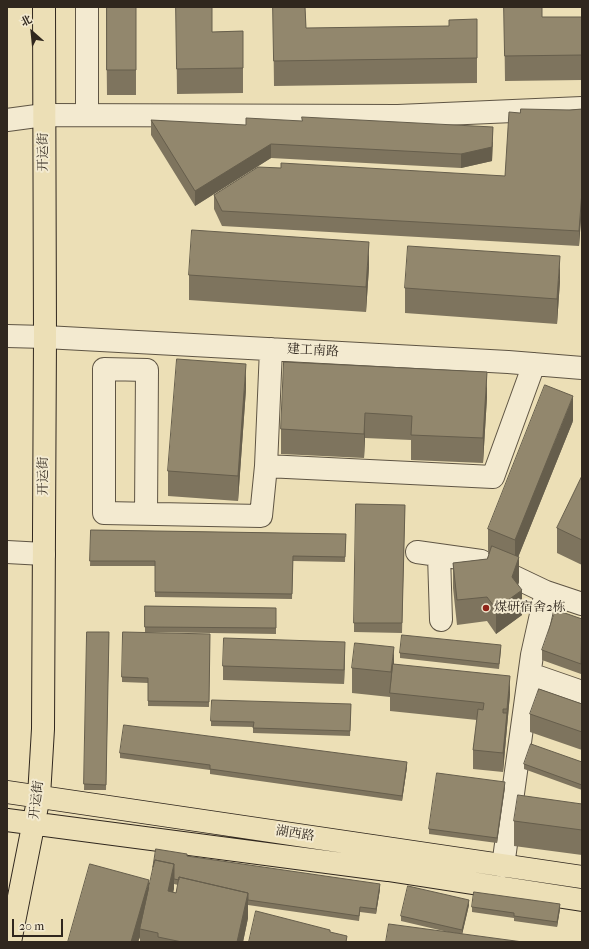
<!DOCTYPE html>
<meta charset="utf-8">
<style>
body{margin:0}
#map{position:relative;width:589px;height:949px;overflow:hidden;background:#ecdfb6;font-family:"IM FELL French Canon","Noto Serif SC",serif}
canvas{display:block}
.frame{position:absolute;inset:0;border:8px solid #30271e;pointer-events:none}
.north{position:absolute;left:12px;top:12px;width:40px;height:40px;-webkit-text-stroke:3px #f3ead0;paint-order:stroke;rotate:333deg;font-size:11px;font-weight:700;line-height:16px;text-align:center;color:#30271e}
.north::after{content:'';display:block;margin:auto;width:14px;height:18px;background:#30271e;clip-path:polygon(50% 0,100% 100%,50% 72%,0 100%)}
.scale{position:absolute;left:12px;top:919px;width:51px;height:18px;box-sizing:border-box;border:2px solid #30271e;border-top:0;padding-left:5px;font-size:12px;line-height:14px;white-space:nowrap;color:#30271e;-webkit-text-stroke:3px #f3ead0;paint-order:stroke}
</style>
<div id="map">
<canvas width="589" height="949"></canvas>
<div class="frame"></div>
<div class="north">北</div>
<div class="scale">20 m</div>
</div>
<script>
const ctx = document.querySelector('canvas').getContext('2d');
ctx.lineJoin = 'round';
function trace(path, color, width, dash) { ctx.strokeStyle = color; ctx.lineWidth = width; ctx.lineCap = dash ? 'butt' : 'round'; ctx.setLineDash(dash || []); ctx.stroke(path); }
function paint(path, color) { ctx.fillStyle = color; ctx.fill(path, 'evenodd'); }
function write(font, color, halo, rows, align = 'center') {
  ctx.font = font + ' "IM FELL French Canon","Noto Serif SC",serif'; ctx.lineWidth = 4; ctx.setLineDash([]); ctx.textBaseline = 'middle'; ctx.strokeStyle = halo; ctx.fillStyle = color; for (const [text, x, y, turn = 0] of rows) {
    ctx.save(); ctx.translate(x, y); ctx.rotate((+turn || 0) * Math.PI / 180); ctx.textAlign = isNaN(turn) ? turn : align; if (halo) ctx.strokeText(text, 0, 0); ctx.fillText(text, 0, 0); ctx.restore();
  }
}
const minor = new Path2D(`
 M87 7V115
 M7 120 44 115 398 116 582 108
 M7 336 45 337 508 362 582 368
 M266 466 271 349
 M146 514 147 370 104 369V513L261 516 266 466 493 477 534 364
 M7 552 44 554
 M417 552 481 561 546 592 582 604
 M439 555 441 620
 M530 674 582 692
 M503 866 532 655 546 592`);
const major = new Path2D(`
 M7 792 582 877
 M7 820 388 870 582 900
 M10 942 39 796 43 729 45 337 44 7`);
trace(minor, '#5f5544', 24);
trace(major, '#30271e', 24);
trace(minor, '#f3ead0', 22);
trace(major, '#ecdfb6', 22);
paint(new Path2D(`
 M106 7 136 70V95H107Z
 M176 7H212V32L243 31V93L177 94Z
 M273 7H305L306 28 477 58V83L274 86Z
 M504 7H542V17H582V80L505 81Z
 M582 109V205L579 246 222 226 214 209V195L281 168 505 176 520 113Z
 M151 120 493 142 492 161 461 168 271 158 195 206 151 135Z
 M369 267 366 312 189 300V275Z
 M560 281 557 324 405 313V288Z
 M284 362 487 397 483 463 411 460V440L365 438 364 458 281 454V429Z
 M246 389 238 501 168 496V471Z
 M573 421 518 557 519 582 518 585 522 615 496 634 487 621 457 625 453 588V563L487 559 489 554H488V529Z
 M582 476V565L557 553V528Z
 M405 505 402 633 354 632V623Z
 M91 530 346 534 345 562 293 561 292 599 155 597V566H90Z
 M145 606 276 608V634L145 632Z
 M582 619 581 674 542 660V650Z
 M87 632H109L106 790H84Z
 M210 634 209 707 148 706V683L122 682V677Z
 M501 650 499 669 400 658V653Z
 M345 657 344 684 223 680V666Z
 M394 664 510 694 503 772 473 769V750L477 720 390 711V697L352 693V668Z
 M351 704 350 736 253 733V727L211 726V721Z
 M582 704V750L530 732V714Z
 M120 753 407 767 402 801 210 774V770L120 758Z
 M582 762V790L524 769V764Z
 M505 787 497 843 429 834V829Z
 M582 804V855L514 846V821Z
 M187 856 380 889 376 914 360 912 359 921 248 905V918L243 942H140V937L138 942H68L149 888ZM174 884 178 885 176 893 173 892Z
 M469 905 462 934 448 932 401 921V916Z
 M472 907 560 909 557 927 514 921V918L472 912Z`), '#7e745e');
paint(new Path2D(`
 M493 127 492 161 461 168V154Z
 M271 144V158L195 206V191Z
 M582 191V205L579 246V231Z
 M369 242V267L366 312V287Z
 M560 256V281L557 324V299Z
 M246 364V389L238 501V476Z
 M487 372V397L483 463V438Z
 M573 396V421L515 565V540Z
 M365 413V438L364 458V434Z
 M519 557V582L514 596 522 590V615L496 634V609L512 577Z
 M345 642V657L344 684V670Z
 M394 647V672L391 693V672Z
 M510 676V694L503 772V753Z
 M407 762V767L402 801V796Z
 M505 782V787L497 843V838Z
 M174 864V889L168 916V891Z
 M149 880V905L140 929V937L138 942H131Z
 M380 884V889L376 914V909Z
 M248 893V918L243 942H237Z
 M469 900V905L462 935V930Z
 M560 904V909L557 927V922Z`), '#665e4c');
const building = new Path2D(`
 M107 7H136V70H107Z
 M176 7H212V32L243 31V68L177 69Z
 M273 7H305L306 28 449 26V20L477 19V58L274 61Z
 M504 7H542V17H582V55L505 56Z
 M521 109 570 110 582 109V191L579 231 222 211 214 195 258 167 281 168V163L505 176 509 112 520 113Z
 M302 117 493 127 492 147 461 154 271 144 195 191 151 120 246 125V118L302 121Z
 M192 230 369 242 366 287 189 275Z
 M408 246 560 256 557 299 405 288Z
 M177 359 246 364 238 476 168 471Z
 M284 362 487 372 483 438 411 435 412 416 365 413 364 434 281 429Z
 M545 385 573 396 515 540 488 529Z
 M582 476V540L557 528Z
 M356 504 405 505 402 623H354Z
 M91 530 346 534 345 557 293 556 292 594 155 592V561H90Z
 M492 546 519 557 512 577 522 590 496 609 487 597 457 600 453 563 487 559Z
 M145 606 276 608V628L145 627Z
 M556 610 582 619 581 664 542 650Z
 M87 632H109L106 785 84 784Z
 M123 632 210 634 209 702 148 701V678L122 677Z
 M402 635 501 645 499 664 400 653Z
 M224 638 345 642 344 670 223 666Z
 M355 643 394 647 391 672 352 668Z
 M393 664 510 676 507 709H503V713H507L503 753 473 750 478 709 483 710 484 703 390 693Z
 M539 689 582 704V732L530 714Z
 M212 700 351 704 350 731 253 728 254 722 211 721Z
 M124 725 407 762 402 796 210 769V765L120 753Z
 M531 744 582 762V785L524 764Z
 M437 773 505 782 497 838 429 829Z
 M518 795 582 804V830L514 821Z
 M156 849 187 854V856L380 884 376 909 360 907 359 916 248 900V893L179 877V880L174 879V864L155 860 153 867Z
 M155 860 174 864 168 891 176 893 179 877 248 893 237 942H182L158 937V933L140 929Z
 M90 864 149 880 131 942H68Z
 M408 886 469 900 462 930 401 916Z
 M474 892 560 904 557 922 514 916V913L472 907Z
 M256 911 330 930V932L347 936 346 942H249Z
 M389 924 523 942H386Z`);
paint(building, '#92876d');
trace(building, '#665e4c', 1);
for (const [x, y, r, color] of [
 [486,608,4,"#8f2418"]
]) { const dot = new Path2D(); dot.arc(x, y, r, 0, 2 * Math.PI); ctx.fillStyle = color; ctx.fill(dot); trace(dot, '#f3ead0', 1.5); }
write('13px', '#30271e', '#f3ead0', [
 ["开运街",44,152,-90],
 ["建工南路",313,351,3],
 ["开运街",44,476,-90],
 ["开运街",37,800,-83],
 ["湖西路",295,834,9]
]);
write('13px', '#30271e', '#f3ead0', [
 ["煤研宿舍2栋",494,608]
], 'left');
</script>
